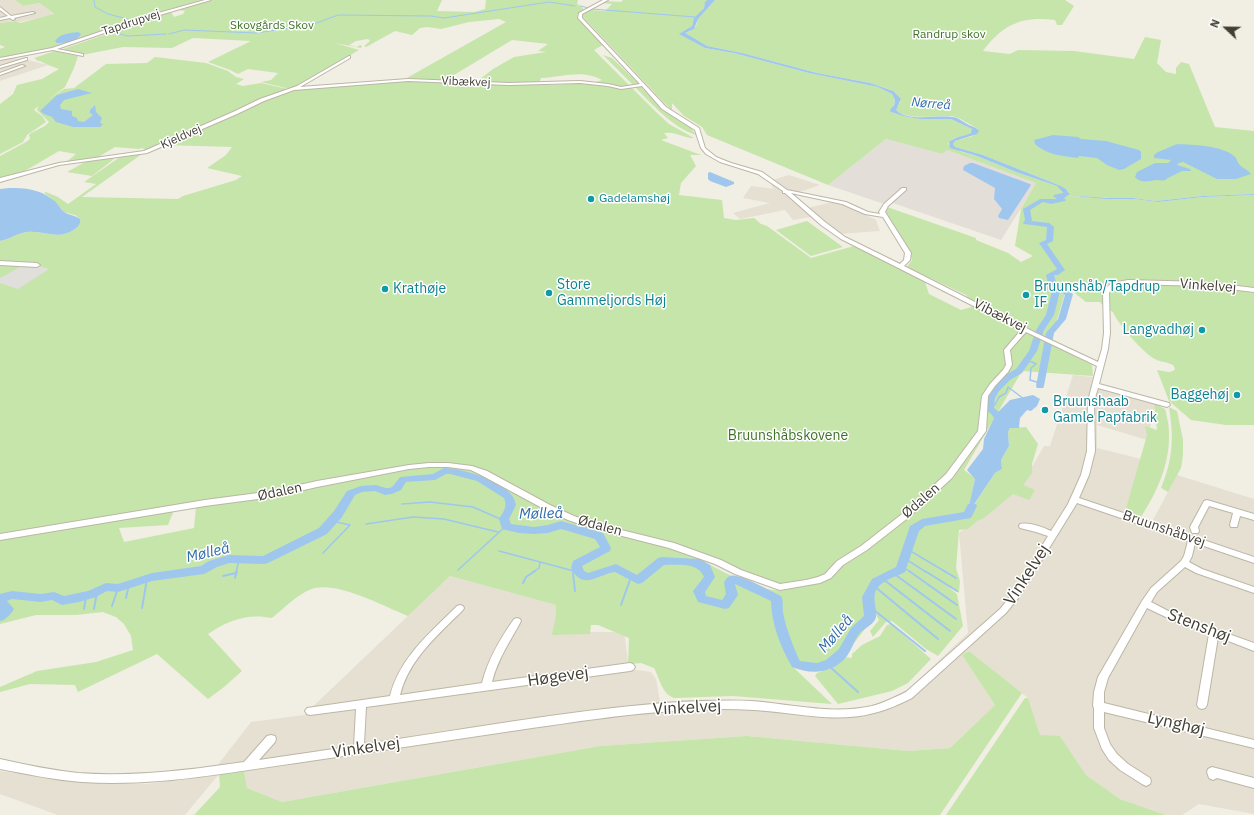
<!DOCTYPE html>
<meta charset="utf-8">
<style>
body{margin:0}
#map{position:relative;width:1254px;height:815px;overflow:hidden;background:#f1eee3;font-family:"IBM Plex Sans",sans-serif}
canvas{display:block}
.north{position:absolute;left:1206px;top:8px;width:40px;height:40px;-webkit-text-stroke:3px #fff;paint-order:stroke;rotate:292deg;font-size:11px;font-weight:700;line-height:16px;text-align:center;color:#423e33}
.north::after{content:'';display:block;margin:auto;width:14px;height:18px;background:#423e33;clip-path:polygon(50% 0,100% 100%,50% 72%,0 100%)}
</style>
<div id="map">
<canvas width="1254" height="815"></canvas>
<div class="north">N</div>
</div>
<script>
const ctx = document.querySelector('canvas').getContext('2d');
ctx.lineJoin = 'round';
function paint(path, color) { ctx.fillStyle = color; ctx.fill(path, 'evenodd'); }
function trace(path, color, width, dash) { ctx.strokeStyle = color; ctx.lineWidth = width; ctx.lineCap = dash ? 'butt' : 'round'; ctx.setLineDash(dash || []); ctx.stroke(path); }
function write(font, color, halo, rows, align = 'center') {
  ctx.font = font + ' "IBM Plex Sans",sans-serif'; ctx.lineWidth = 3; ctx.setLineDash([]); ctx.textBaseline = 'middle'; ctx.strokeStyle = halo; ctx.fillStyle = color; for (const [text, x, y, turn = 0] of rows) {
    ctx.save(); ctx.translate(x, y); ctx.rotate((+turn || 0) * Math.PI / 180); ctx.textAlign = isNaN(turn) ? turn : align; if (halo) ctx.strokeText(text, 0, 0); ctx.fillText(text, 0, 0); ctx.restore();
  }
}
paint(new Path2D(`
 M0 0H15L23 6 41 3 54 15 19 22 16 21 0 23Z
 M11 58 28 60 48 65 0 81V60Z
 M789 175 820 185 791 195 808 208 832 202 842 203 876 220 880 231 839 234 816 216 793 220 785 210 740 219 733 213 770 203 743 198 751 186 774 189 769 181Z
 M1073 375 1093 377 1091 385 1156 403 1147 440 1097 425V448L1145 460 1128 513 1153 520 1177 475 1254 499V814L1199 804 1182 815H1166L1120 799 1086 775 1060 736H1040L1028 698 969 651 962 655 995 705 950 748 908 751 747 736 600 746 282 802 247 788 244 771 219 774 185 815H58L0 794V771L83 783 147 784 214 775 217 766 251 722 304 715 450 576 556 605 568 632H624L629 669 651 672 656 679 660 702 731 701 766 702 838 710 858 709 882 703 910 688 968 633 959 533 1022 484 1044 446H1050Z`), '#e5e0d1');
paint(new Path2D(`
 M886 139 942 154 947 150 1037 183 1001 240 887 201 884 204 828 185Z`), '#e3dfd8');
paint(new Path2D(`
 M15 0H202L135 19 57 47 0 58V49L5 47 0 45V23L16 21 20 23 54 14 40 3 23 6Z
 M213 0H442L437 11 474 12 485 9 486 0H578L577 4 581 6 584 10 577 15 578 19 603 45 594 50 656 112 669 124 694 138C683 138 676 131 664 133L668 138 661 140 701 155H690L696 166 681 183 679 195 722 200 724 218 736 220 754 218 761 224 767 226 811 258 854 246 925 282 929 294 961 310 975 306 1092 365 1093 376 1022 371 964 470 975 478 968 514 995 473 1002 469 1001 460 1009 446 1008 432 1010 428 1026 427 1038 444 1032 464V473L1023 485 1035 490 1029 500 1013 494 984 518 977 521 968 529 959 530 956 568 960 581 959 593 947 586 957 594 963 626 938 656 926 649 892 621 886 622 873 637 870 631 879 620 876 615 843 657 852 658V654L862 645 880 636 887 625 891 624 931 659 908 683 892 691 838 704 815 676 817 673 830 669 839 660C821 673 814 669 794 668L832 704 733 696 674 698C662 694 660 679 654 668L641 663 628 664 629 638 598 625H591L590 634 552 635 556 616V605L450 576 408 616C383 606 341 583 315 588 301 591 283 609 272 618 248 613 228 620 208 634L242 671 224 687 208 699 157 654 78 692 75 685 30 684 0 692V687L37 671 96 662 133 650 131 636 124 624 116 617 103 612 76 615H36L0 624V540L174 510 168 525 119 528 124 542 194 528 196 507 266 496 203 502 0 536V241C10 240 17 233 27 232 44 230 58 241 75 229 79 226 81 224 80 219L75 215 64 212 52 199 44 193 46 192 58 197 68 204 96 184 84 182 120 157 142 154 82 197 178 199 183 196 236 180 242 176 207 168 226 155 232 147 165 145 181 138 164 137 176 139 148 150 141 148 139 149 115 147 95 159 65 163 76 154 59 151 18 175 0 178V156L26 142 30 139 29 135 31 133 45 126 49 122 37 110 38 106 34 110 42 116 46 122 27 135 23 142 0 154V104L13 94 17 85 42 79 59 69 48 65 40 61H38L34 58 55 51 78 56 74 68 65 87 49 99 64 89 74 88 106 64 147 63 155 57 206 63 228 71 236 77 244 79 236 84 243 86 261 83 292 90 403 81 553 85 596 82 602 80C582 69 563 77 541 78L539 83H475L493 69 514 57 546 52 538 51 548 44 512 40 444 81 405 79 506 22 499 19 469 22 441 29 427 27 420 28 412 35 395 31 366 47 364 46 370 41 368 39 356 41 349 45 357 47 360 45 362 46 361 48 335 43 359 50 301 85 290 89 261 82 271 80 278 73 248 69 238 74 230 70 208 62 251 41 193 38 172 48 123 47 82 55 63 49 171 12 174 17 183 14 185 11 179 10ZM705 562H706L785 590C766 594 722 572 705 562Z
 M623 0H707C704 3 706 5 703 9 698 17 694 15 692 26L680 34 705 48 734 53 809 73 878 87 892 94 895 100 891 112 903 116 920 119H951L972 129 973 131C966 139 953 134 948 144L962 152 977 156 1016 172 1057 186 1065 195 1068 196 1134 199 1158 202 1203 197 1254 195V288L1197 281 1123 280 1106 285 1104 289V307L1100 302H1086L1067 287 1051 339 979 304 969 299 966 295 907 267 912 260 910 251 886 214 885 210 887 207 976 238V240L1008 253 1021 262 1033 256 1015 246 1021 209 1036 183 947 150 942 154 886 139 828 185 707 135 702 127 684 116 672 103V111L583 17 582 15 590 10 605 11 612 4 602 3 606 1 621 2Z
 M715 0H1065L1074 6 1062 25H1057L1055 20C1022 16 1003 24 983 51L1010 54 1018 50 1074 51 1134 59 1145 37 1161 40 1157 63 1166 72 1176 74V68L1181 62 1189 64 1215 127 1254 131V194L1202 196 1156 201 1133 198H1105L1070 195 1066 189 1061 186 983 155 955 147 953 144 955 141 973 136 977 128C968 124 960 117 951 116 936 115 907 121 895 110L901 101 893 91 870 83 817 73 742 53 707 46 684 33 690 31 696 26 698 19Z
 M603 55 612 58 639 84 633 85Z
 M640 86 661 107 691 128 696 135C672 127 653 105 635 87Z
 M111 158 114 159 92 176 67 172 87 161Z
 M807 221 843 247 811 256 776 230Z
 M1123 284 1214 285 1254 293V425H1226L1191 420 1169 401 1157 370 1169 372 1173 371 1175 369 1173 365C1167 362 1160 362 1155 359 1144 354 1117 323 1113 312L1109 310 1108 294 1112 288Z
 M1154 403 1165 409C1167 417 1169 425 1169 433 1170 464 1157 492 1141 517L1125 512 1147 435 1145 426 1157 430Z
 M1169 407 1177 411 1183 440V455L1181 468 1168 492 1161 488C1173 459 1174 438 1169 407Z
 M969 651 1022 693 940 815H194L220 787 219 774 244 771 247 788 282 802 600 746 747 736 908 751 950 748 995 705 962 655Z
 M1025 698H1028L1040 735 1060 736 1086 775 1120 799 1166 815H946Z`), '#c6e5ab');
paint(new Path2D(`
 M22 266H39L49 269 18 289 0 283V278Z`), '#e1dfdb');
paint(new Path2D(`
 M707 0H715L698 19 694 29 685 33 707 46 742 53 817 73 870 83 893 91 901 99 896 110C907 122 937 115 952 117 958 117 963 122 969 125 973 127 976 127 979 131L977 134 955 141 953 144 955 147 983 155 1061 186 1066 189 1070 195 1105 198H1133L1156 201 1202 196 1254 194V195L1203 197 1158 202 1134 199H1106L1065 195 1057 186 1016 172 977 156 950 148 949 142C956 136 963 137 971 133L972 129 951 119H920L903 116 891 112 890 110 894 105 895 100 892 94 878 87 809 73 734 53 705 48 679 34 692 26 694 18 704 8 705 2Z
 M78 32 81 34C76 42 65 43 57 43L55 41C60 34 69 33 78 32Z
 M78 89 92 93 64 100 60 105 61 109 72 111V116L77 118 78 121 84 122 93 115 90 113V110L95 105 96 112 102 118 100 123 103 124 100 127H73L56 122 52 117 44 114 40 111 57 95Z
 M1053 135 1078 137 1081 139 1106 141 1139 150 1141 152V159L1124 169 1119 170 1107 165 1097 158 1079 156 1078 158C1062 156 1047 155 1035 144L1034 140Z
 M1177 144C1193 145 1221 145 1234 156 1237 158 1237 161 1239 164 1242 168 1247 169 1251 174L1236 179H1217L1183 162 1179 163 1177 165 1190 169 1191 171H1182L1166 179V180C1162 181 1159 180 1156 180 1148 181 1141 184 1135 177L1137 172 1155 163H1168L1171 160 1154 158V155L1158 152Z
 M970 163H973L1030 184 1031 185 1008 220 999 218 998 216 1002 209 994 199 995 188 963 170 964 166Z
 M710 172 734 182V184L726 187 710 181 708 179V173Z
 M9 188C25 188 39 189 52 199 57 202 59 207 63 211 67 215 75 215 80 219 81 224 79 226 75 229 58 241 44 230 27 232 17 233 9 240 0 241V189Z
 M1033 395 1040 399 1037 406 1031 411 1027 410 1020 418 1019 428H1010L1008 432 1009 446 1001 460 1002 469 995 473 967 515 975 479 967 470 983 449 984 439 994 418 992 415 996 414 1010 400Z`), '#9fc7ee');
trace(new Path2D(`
 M94 0 95 7 108 14 131 20 105 31
 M581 6 588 8
 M592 9 695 17
 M111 32 128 36 166 34
 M169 34 184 30 256 33 311 25 338 15 431 16 444 18 549 2 575 6`), '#9fc7ee', 1);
trace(new Path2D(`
 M1024 362H1032L1036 364 1031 368 1030 380 1040 383
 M989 405H995L999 397 1006 393 1008 387 1024 399
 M402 504 430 502 473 507 505 521
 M366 524 413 517 444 519 498 532
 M907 549 946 572
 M499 551 574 571
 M323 553 350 525 332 521
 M904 558 926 572
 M902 566 910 572
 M458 570 506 526
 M236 572 239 560
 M533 572 539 568 540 563
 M574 572 576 568`), '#9fc7ee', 1.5);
trace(new Path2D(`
 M574 571 573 573 575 591
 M909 571 957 605
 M925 571 957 591
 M944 571 956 578
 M893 573 956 619
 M223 576 236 573
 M235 578 237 571
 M883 579 950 631
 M523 583 526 577 535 571
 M874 586 938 639
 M126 598 129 584
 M621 605 631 577
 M112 606 118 588
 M869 606 925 651
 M142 608 147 579
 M84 609 86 596
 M94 609 97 592
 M828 665 858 692`), '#9fc7ee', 2);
paint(new Path2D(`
 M1067 192 1070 194 1064 198 1066 200 1065 201 1051 204 1043 202 1030 210 1032 220 1031 221 1049 223 1054 227 1053 241 1047 244 1065 270 1058 275H1054L1056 282 1073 294 1066 319 1054 333 1044 386 1043 388H1037L1036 386 1046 333 1058 319 1065 295 1060 291 1054 315 1044 330 1037 351 1022 373 1010 380 999 391 995 398 994 408 1009 420 1007 422H1001L985 409 986 398 992 388 1003 376 1016 369 1029 351 1036 330 1046 315 1053 287 1048 283 1046 275 1057 269 1039 243 1046 240 1047 227 1024 224 1023 223 1025 220 1023 209 1040 199H1057L1053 196 1054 195Z
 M444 468C463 468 514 483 516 505L509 519 511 524 534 527 548 525 561 521 603 533 611 548 610 551 582 566 584 571 588 573 616 564 637 575 658 558 662 557 699 559 710 565 715 577 705 592 706 596 722 600 726 594 724 583C725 580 727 577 730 576 738 572 772 592 781 596 784 601 782 606 783 612 785 625 794 649 800 661L817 663 826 660 839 649 851 628 864 616 862 597 872 579 896 567 910 526 922 519 964 512 968 504H976L977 506 971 518 925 526 919 531 905 572C898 576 886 579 880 585 870 594 877 605 876 617 875 624 863 629 859 634 854 641 852 649 847 656 832 674 812 675 792 667 781 648 771 623 771 601L735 584 738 595 729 608 725 609 698 602 693 591 704 577C698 562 679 565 664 565L642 583 638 584 615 572C596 575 583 591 571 568L573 561 600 547 595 539 561 529 548 533 534 534 519 533 502 529 499 519C503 512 508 507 504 498L477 481 450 474H446L435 480 406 482 401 490 392 494 385 495 375 491 362 492 355 495 342 517 327 534 268 563 264 564 229 563 217 567 204 574 152 581 118 592 107 591 96 597 79 602 62 605 52 600 41 602 12 599 7 601 14 609C11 614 6 620 0 621V594L12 591 41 594 54 592 64 596 88 591 106 583 118 584 152 573 201 566 209 561 229 555 263 556 319 528 334 511 347 491 361 486 376 485 386 488H390L393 486 400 477 433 474Z`), '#9fc7ee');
const minor = new Path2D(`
 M205 0H211L146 19 57 49 83 54V56L53 50 0 60V58L52 48 144 17Z
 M603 0H608L582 14V18L666 107 699 128 705 148 716 157 731 163 762 172 787 190 846 202 868 212 880 214 879 212 884 204 902 188H906V190L888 206 885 212 911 253 910 260 904 266 1036 333 1098 362 1102 349 1104 333 1103 293 1108 286 1113 283 1128 280 1205 282 1254 288V292L1205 286 1128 284C1120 285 1113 286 1109 293L1110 333 1108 349 1099 384 1169 403 1170 405 1167 407 1098 388 1094 401 1095 451 1089 475 1079 498 1254 557V563L1195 543 1192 556 1189 562 1202 569 1254 587V593L1196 573 1185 567 1157 592 1151 602 1178 616 1254 643V651L1218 637 1207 705 1205 708 1202 709 1199 708 1197 705 1209 634 1172 620 1147 608 1108 678 1104 692V703L1254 740V748L1104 712V728L1110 744 1117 754 1128 764 1150 778 1151 781 1150 784 1146 786 1142 784 1120 770 1109 760 1102 749 1094 728V708L1093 706 1094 692 1098 677 1142 601 1151 588 1181 561 1184 556 1188 541 1077 503 1019 597 1006 613 912 698C900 704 887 710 874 713 834 724 793 712 754 710 723 708 692 709 661 712 618 715 575 722 532 728 456 739 380 751 303 762 230 772 157 787 82 782 54 780 27 774 0 769V759C26 765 52 770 78 773 133 777 190 770 244 762L267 736 271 735 275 736 276 739 275 742 259 760 354 746 356 709 310 715 307 714 305 711 307 708 390 696C400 657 430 633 457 606L460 605 463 606 464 608 463 610C438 635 409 659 400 695L482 683C488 659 500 639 514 619L517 618 520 619 521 621C510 642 498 658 492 682L630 663 633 664 635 667 633 670 630 671 366 707 364 744C463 730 564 711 664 703 693 701 722 700 752 701 791 704 832 715 872 706 884 703 895 697 906 692L1000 609 1013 593 1048 536 1036 532 1020 528 1019 526 1020 524C1030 522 1042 527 1051 531L1068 504 1081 475 1087 451 1088 401 1097 366 1026 332 1010 350 1012 365 1008 372 995 386 988 396 986 431 952 478 908 518 867 550 843 565 831 578 820 583 780 590 777 589 735 574 715 564 669 548 591 528 568 520 544 509 481 475 471 470 448 467H429L409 469 317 487 273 497 205 506 0 540V534L205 500 273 491 317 481 409 465 429 463H448L472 466 487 471 550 505 574 516 593 523 674 543 721 560 741 570 780 584 806 580 818 577 825 574 837 561 861 546 902 514 946 474 978 431 982 396 990 384 1003 370 1006 365 1004 350 1021 330 841 239 821 225 785 193H783V191L758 174 720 162 706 154 701 148 695 130 662 109 642 86 621 89 608 86 580 83 509 85 408 81 294 90 264 101 237 114 147 153 59 165 0 182V178L59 163 144 151 233 112 260 99 297 86 349 56H350V58L300 87 408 79 509 83 580 81 608 84 621 87 640 84 578 18 579 13ZM791 193 842 204 865 214 883 217 905 253 904 260 900 264 845 237 825 222Z
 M0 7 11 16 33 12 35 13 14 18 15 19 13 20 10 18 0 20V18L8 16 0 10Z
 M26 58H27V60L0 68V66Z
 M22 65 25 66 0 75V73Z
 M0 261 37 263 40 265 37 267 0 265Z
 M1207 500 1254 514V520L1240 516 1237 527H1231L1230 525 1233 513 1209 506 1198 527 1199 531 1198 533H1192L1190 527 1204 501Z
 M1212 767 1254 778V788L1217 778 1213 780 1209 778 1207 772 1208 769Z`);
trace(minor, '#bcb6a6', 2);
paint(minor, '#fff');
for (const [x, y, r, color] of [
 [591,199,4,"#0f9aa8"],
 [385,289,4,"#0f9aa8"],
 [549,293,4,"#0f9aa8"],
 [1026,295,4,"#0f9aa8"],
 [1202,330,4,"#0f9aa8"],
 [1237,395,4,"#0f9aa8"],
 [1045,410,4,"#0f9aa8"]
]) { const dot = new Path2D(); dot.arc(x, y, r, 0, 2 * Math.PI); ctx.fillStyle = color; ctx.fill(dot); trace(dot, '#fff', 1.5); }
write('12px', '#423e33', '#fff', [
 ["Tapdrupvej",131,23,-18],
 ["Vibækvej",466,82,2],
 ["Kjeldvej",181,137,-24]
]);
write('12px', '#3e7229', '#fff', [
 ["Skovgårds Skov",272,26],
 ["Randrup skov",949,35]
]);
write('12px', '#0d838f', '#fff', [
 ["Gadelamshøj",599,199]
], 'left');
write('italic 13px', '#306caa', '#fff', [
 ["Nørreå",931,104,5]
]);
write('14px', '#0d838f', '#fff', [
 ["Store",557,285],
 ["Gammeljords Høj",557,301],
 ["Bruunshåb/Tapdrup",1034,287],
 ["IF",1034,303],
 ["Krathøje",393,289],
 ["Langvadhøj",1194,330,"right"],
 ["Baggehøj",1229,395,"right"],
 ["Bruunshaab",1053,402],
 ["Gamle Papfabrik",1053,418]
], 'left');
write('14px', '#423e33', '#fff', [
 ["Vinkelvej",1208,286,4],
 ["Vibækvej",1000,316,27],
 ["Ødalen",280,492,-12],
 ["Ødalen",921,501,-41],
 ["Ødalen",600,526,15],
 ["Bruunshåbvej",1164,529,19]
]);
write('14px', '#3e7229', '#fff', [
 ["Bruunshåbskovene",788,436]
]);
write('italic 15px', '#306caa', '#fff', [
 ["Mølleå",541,514,-1],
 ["Mølleå",208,553,-13],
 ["Mølleå",836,634,-49]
]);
write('17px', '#423e33', '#fff', [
 ["Vinkelvej",1027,575,-57],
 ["Stenshøj",1199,626,21],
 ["Høgevej",558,677,-8],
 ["Vinkelvej",687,708,-3],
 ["Lynghøj",1176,724,13],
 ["Vinkelvej",366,748,-8]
]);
</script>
